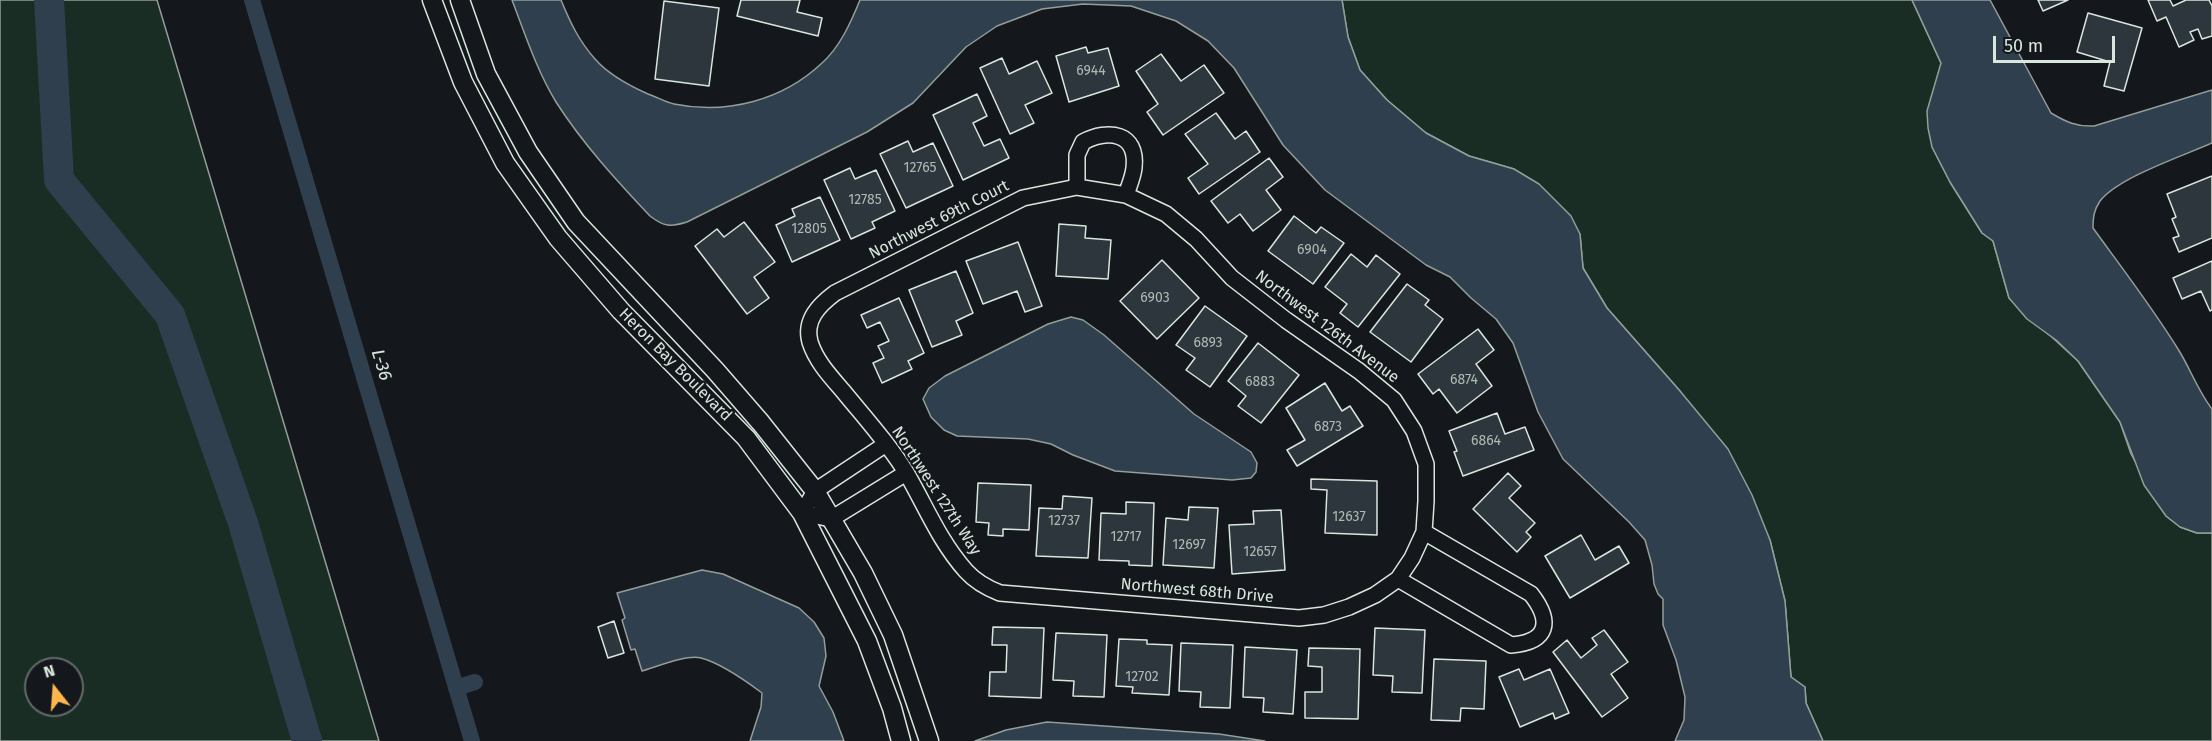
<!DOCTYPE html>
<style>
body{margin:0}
#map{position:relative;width:2212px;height:741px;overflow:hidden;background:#14181c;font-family:"Fira Sans",sans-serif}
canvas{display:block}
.north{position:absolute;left:24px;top:657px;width:60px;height:60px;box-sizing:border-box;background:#14181c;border:2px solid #626a69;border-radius:50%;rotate:343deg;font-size:16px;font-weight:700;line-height:24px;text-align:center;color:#d8e6dc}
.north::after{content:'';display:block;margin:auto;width:21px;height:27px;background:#ffb74d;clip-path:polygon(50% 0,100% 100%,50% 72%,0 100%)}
.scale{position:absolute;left:1993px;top:36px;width:122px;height:27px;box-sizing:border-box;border:3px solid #d8e6dc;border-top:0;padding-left:8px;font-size:18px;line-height:21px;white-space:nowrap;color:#d8e6dc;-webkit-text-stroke:4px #14181c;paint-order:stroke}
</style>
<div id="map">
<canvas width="2212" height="741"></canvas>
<div class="north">N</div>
<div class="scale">50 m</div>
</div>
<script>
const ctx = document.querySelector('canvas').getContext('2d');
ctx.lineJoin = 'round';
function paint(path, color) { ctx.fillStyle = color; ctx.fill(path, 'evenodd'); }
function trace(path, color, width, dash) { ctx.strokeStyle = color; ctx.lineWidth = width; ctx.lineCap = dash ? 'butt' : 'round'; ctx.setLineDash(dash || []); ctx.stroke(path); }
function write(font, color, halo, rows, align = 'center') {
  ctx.font = font + ' "Fira Sans",sans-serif'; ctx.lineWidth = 4.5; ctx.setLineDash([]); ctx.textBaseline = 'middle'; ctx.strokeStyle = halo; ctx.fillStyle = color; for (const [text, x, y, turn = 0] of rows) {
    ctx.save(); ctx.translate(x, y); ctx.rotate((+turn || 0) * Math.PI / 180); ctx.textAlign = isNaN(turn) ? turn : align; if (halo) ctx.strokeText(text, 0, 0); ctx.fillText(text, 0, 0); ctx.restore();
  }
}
const green = new Path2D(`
 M0 0H157L379 741H0ZM36 669H72V705H36Z
 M1342 0H1912L1941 63 1932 147 1950 182 1982 233 1993 241 2009 298 2078 361 2120 422 2131 454 2166 516 2180 527 2197 533H2212V741H1823L1806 703 1805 687 1791 677 1785 601 1770 540 1680 391 1607 308 1583 268 1580 234 1514 169 1469 156 1426 133 1387 100 1360 70 1348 37Z`);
paint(green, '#1a2d24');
trace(green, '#939e99', 1.5);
const water = new Path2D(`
 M512 0H561C570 22 579 41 595 59 608 74 630 86 648 94 657 97 665 102 674 104 727 115 783 100 822 63 840 47 851 22 860 0H1342L1348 37 1360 70 1387 100 1426 133 1469 156 1514 169 1539 184 1571 216 1580 234 1583 268 1607 308 1680 391 1728 449 1752 495 1770 540 1785 601 1791 677 1805 687 1806 703 1823 741H1675L1684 720 1685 697 1676 660 1663 625V599L1658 594 1654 584 1652 565 1645 540 1629 522 1563 459 1538 412 1513 343 1496 319 1471 298 1450 277 1426 265 1325 190 1283 145 1234 68 1208 41 1176 21 1131 6 1083 4 1042 9 997 26 966 47 913 103 867 132 687 222C671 227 664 227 650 216 616 180 583 144 556 102 537 71 525 34 512 0Z
 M1912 0H1990L2051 113C2066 122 2077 127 2094 126L2212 90V143C2183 156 2119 177 2100 201 2094 210 2093 217 2093 228 2122 268 2152 307 2178 349 2190 368 2198 391 2212 409V533H2197L2180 527 2166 516 2144 485 2120 422 2078 361 2056 340 2027 319 2009 298 1993 241 1982 233 1950 182 1932 147 1928 128 1927 111 1941 63Z
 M1071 317 1083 320 1104 335 1194 414 1251 452 1257 463 1256 472 1251 478 1232 480 1115 471 1073 455 1051 444 1028 439 957 436 944 430 931 417 923 399 929 388 945 376 1048 324Z
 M702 570 723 574 799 608 814 622 824 638 826 656 819 686 833 712 844 741H750L761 707 762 693C746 681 720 663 701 658 687 654 656 667 642 671L635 649 631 650 622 620 625 618 617 593Z
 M1047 722 1219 734 1265 741H975L1006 730Z`);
paint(water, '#2f3f4d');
trace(water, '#939e99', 1.5);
trace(new Path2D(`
 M252 0 472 741
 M456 688 475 682`), '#2f3f4d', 16);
trace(new Path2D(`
 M49 0 59 180 170 315 243 523 307 741`), '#2f3f4d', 30);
const building = new Path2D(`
 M741 0H800L797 12 822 18 818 36 737 16Z
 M2038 0H2068L2043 11Z
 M2148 0H2170L2173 6 2186 0H2209L2212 6V36L2202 39 2198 29 2190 32 2194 40 2179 47 2166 17 2157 21Z
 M664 1 719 8 709 86 655 79Z
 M2088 13 2142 28 2124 91 2104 86 2110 62 2077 52Z
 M1086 47 1088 53 1108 48 1119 86 1069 102 1056 56Z
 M1161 54 1181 81 1204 65 1224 93 1163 135 1147 112 1158 104 1136 71Z
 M1002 58 1009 74 1037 61 1052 93 1025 105 1034 123 1010 134 980 68Z
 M977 94 987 116 973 123 984 146 1000 139 1009 158 963 180 933 115Z
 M1216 113 1235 139 1246 131 1260 152 1199 194 1188 178 1208 164 1185 134Z
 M908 141 913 152 933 143 953 186 906 208 880 154Z
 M1269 158 1283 177 1266 190 1281 210 1253 231 1240 214 1228 223 1211 201Z
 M850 168 855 179 876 170 895 211 872 222 875 228 851 239 824 180Z
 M2212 176V238L2179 252 2173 238 2179 236 2172 219 2176 217 2167 194Z
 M820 197 840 240 792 262 776 225 795 216 792 209Z
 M1294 216 1316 233 1321 227 1344 243 1313 284 1268 251Z
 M744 222 775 262 754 277 769 298 747 314 695 246 717 229 724 237Z
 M1059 224 1086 226 1085 238 1111 240 1108 279 1056 276Z
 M1018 242 1042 306 1025 312 1017 291 983 304 966 261Z
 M1351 254 1367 267 1376 255 1400 274 1358 327 1340 313 1347 304 1325 287Z
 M1162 260 1199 298 1157 339 1120 301Z
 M2212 261V310L2210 311 2201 291 2182 299 2173 278Z
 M956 271 973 313 956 321 962 335 932 347 909 290Z
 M1407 284 1429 300 1425 305 1443 319 1411 362 1370 332Z
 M899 298 924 353 908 361 912 369 882 383 873 363 884 358 878 346 889 341 880 322 867 328 861 315Z
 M1205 306 1247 336 1210 387 1186 370 1195 358 1176 345Z
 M1478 329 1494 350 1476 364 1492 386 1457 413 1439 389 1433 394 1418 374Z
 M1258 343 1299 375 1261 423 1238 406 1246 396 1228 381Z
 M1325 383 1342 411 1350 406 1363 426 1297 466 1287 450 1305 440 1286 408Z
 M1497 413 1505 434 1525 427 1534 450 1463 476 1454 452 1457 451 1449 431Z
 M1508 473 1521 486 1509 498 1535 523 1526 532 1531 537 1517 552 1473 509Z
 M1311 479 1377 481V535L1325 533 1327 490 1311 489Z
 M978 483 1031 485 1029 530 1003 529V536L988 535 989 523 976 522Z
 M1063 496 1092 498 1088 558 1036 556 1039 508 1062 509Z
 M1126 502 1154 503 1152 566 1129 565V561L1099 560 1101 513 1126 514Z
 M1189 507 1218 508 1214 568 1163 565 1166 518 1188 520Z
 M1281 510 1285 570 1232 574 1229 525 1254 524 1253 511Z
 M1581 535 1595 560 1619 546 1629 563 1570 598 1545 556Z
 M614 621 624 653 608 658 598 627Z
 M993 627 1044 628 1041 698 989 696 990 672H1006L1007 645H992Z
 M1375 628 1425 630 1422 693 1392 692 1393 676 1373 675Z
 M1604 630 1628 662 1611 674 1628 698 1602 717 1553 652 1567 640 1581 658 1597 645 1592 638Z
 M1056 633 1107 635 1104 697 1073 696 1074 681 1053 680Z
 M1119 639 1147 640V644L1172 645 1169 695 1132 693 1133 687 1116 686Z
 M1181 643 1233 645 1230 708 1200 707 1201 692 1179 691Z
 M1245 647 1297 650 1293 714 1263 712 1264 698 1243 697Z
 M1309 648 1360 649 1358 719 1305 718V692H1322V667L1308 666Z
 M1434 659 1486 661 1484 709 1461 708 1460 721 1431 720Z
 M1519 669 1524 680 1550 669 1569 713 1555 719 1553 713 1520 727 1499 677Z`);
paint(building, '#2c363c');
trace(building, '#d8e6dc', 1.5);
const minor = new Path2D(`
 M1077 187 1126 195 1166 214 1196 239 1232 278 1286 320 1359 371 1394 400 1414 431 1426 464V501L1424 532 1412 558 1398 579 1375 595 1349 607 1324 615 1299 618 1000 593C987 588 975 581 966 571 940 542 926 507 907 474 889 444 865 418 843 391 830 376 816 361 810 342 804 320 819 305 835 293L1023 198Z
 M1077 187V155L1083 142C1108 129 1138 132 1134 168 1133 177 1129 186 1126 195
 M886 444 815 491 802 513 831 519 906 473
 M1398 579 1511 645C1549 642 1552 621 1531 594L1424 532`);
const tertiary = new Path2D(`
 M432 0 463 82 505 163 558 238 621 311 746 438 802 513 867 641 892 708 901 741
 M460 0 486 74 528 152 576 222 715 370 761 423 815 491 863 573 893 635 929 741`);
trace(minor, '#d8e6dc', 18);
trace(tertiary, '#d8e6dc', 21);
trace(minor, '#14181c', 15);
trace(tertiary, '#14181c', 18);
write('14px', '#adbab4', null, [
 ["6944",1091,71],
 ["12765",920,168],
 ["12785",865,200],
 ["12805",809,229],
 ["6904",1312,250],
 ["6903",1155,298],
 ["6893",1208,343],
 ["6874",1464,380],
 ["6883",1260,382],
 ["6873",1328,427],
 ["6864",1486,441],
 ["12637",1349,517],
 ["12737",1064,521],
 ["12717",1126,537],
 ["12697",1189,545],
 ["12657",1260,552],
 ["12702",1142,677]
]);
write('16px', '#d8e6dc', '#14181c', [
 ["Northwest 69th Court",939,220,-27],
 ["Northwest 126th Avenue",1327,327,37],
 ["Heron Bay Boulevard",675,365,45],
 ["Northwest 127th Way",936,491,57],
 ["Northwest 68th Drive",1197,591,5]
]);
write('italic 18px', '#d8e6dc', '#14181c', [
 ["L-36",381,365,73]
]);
</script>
